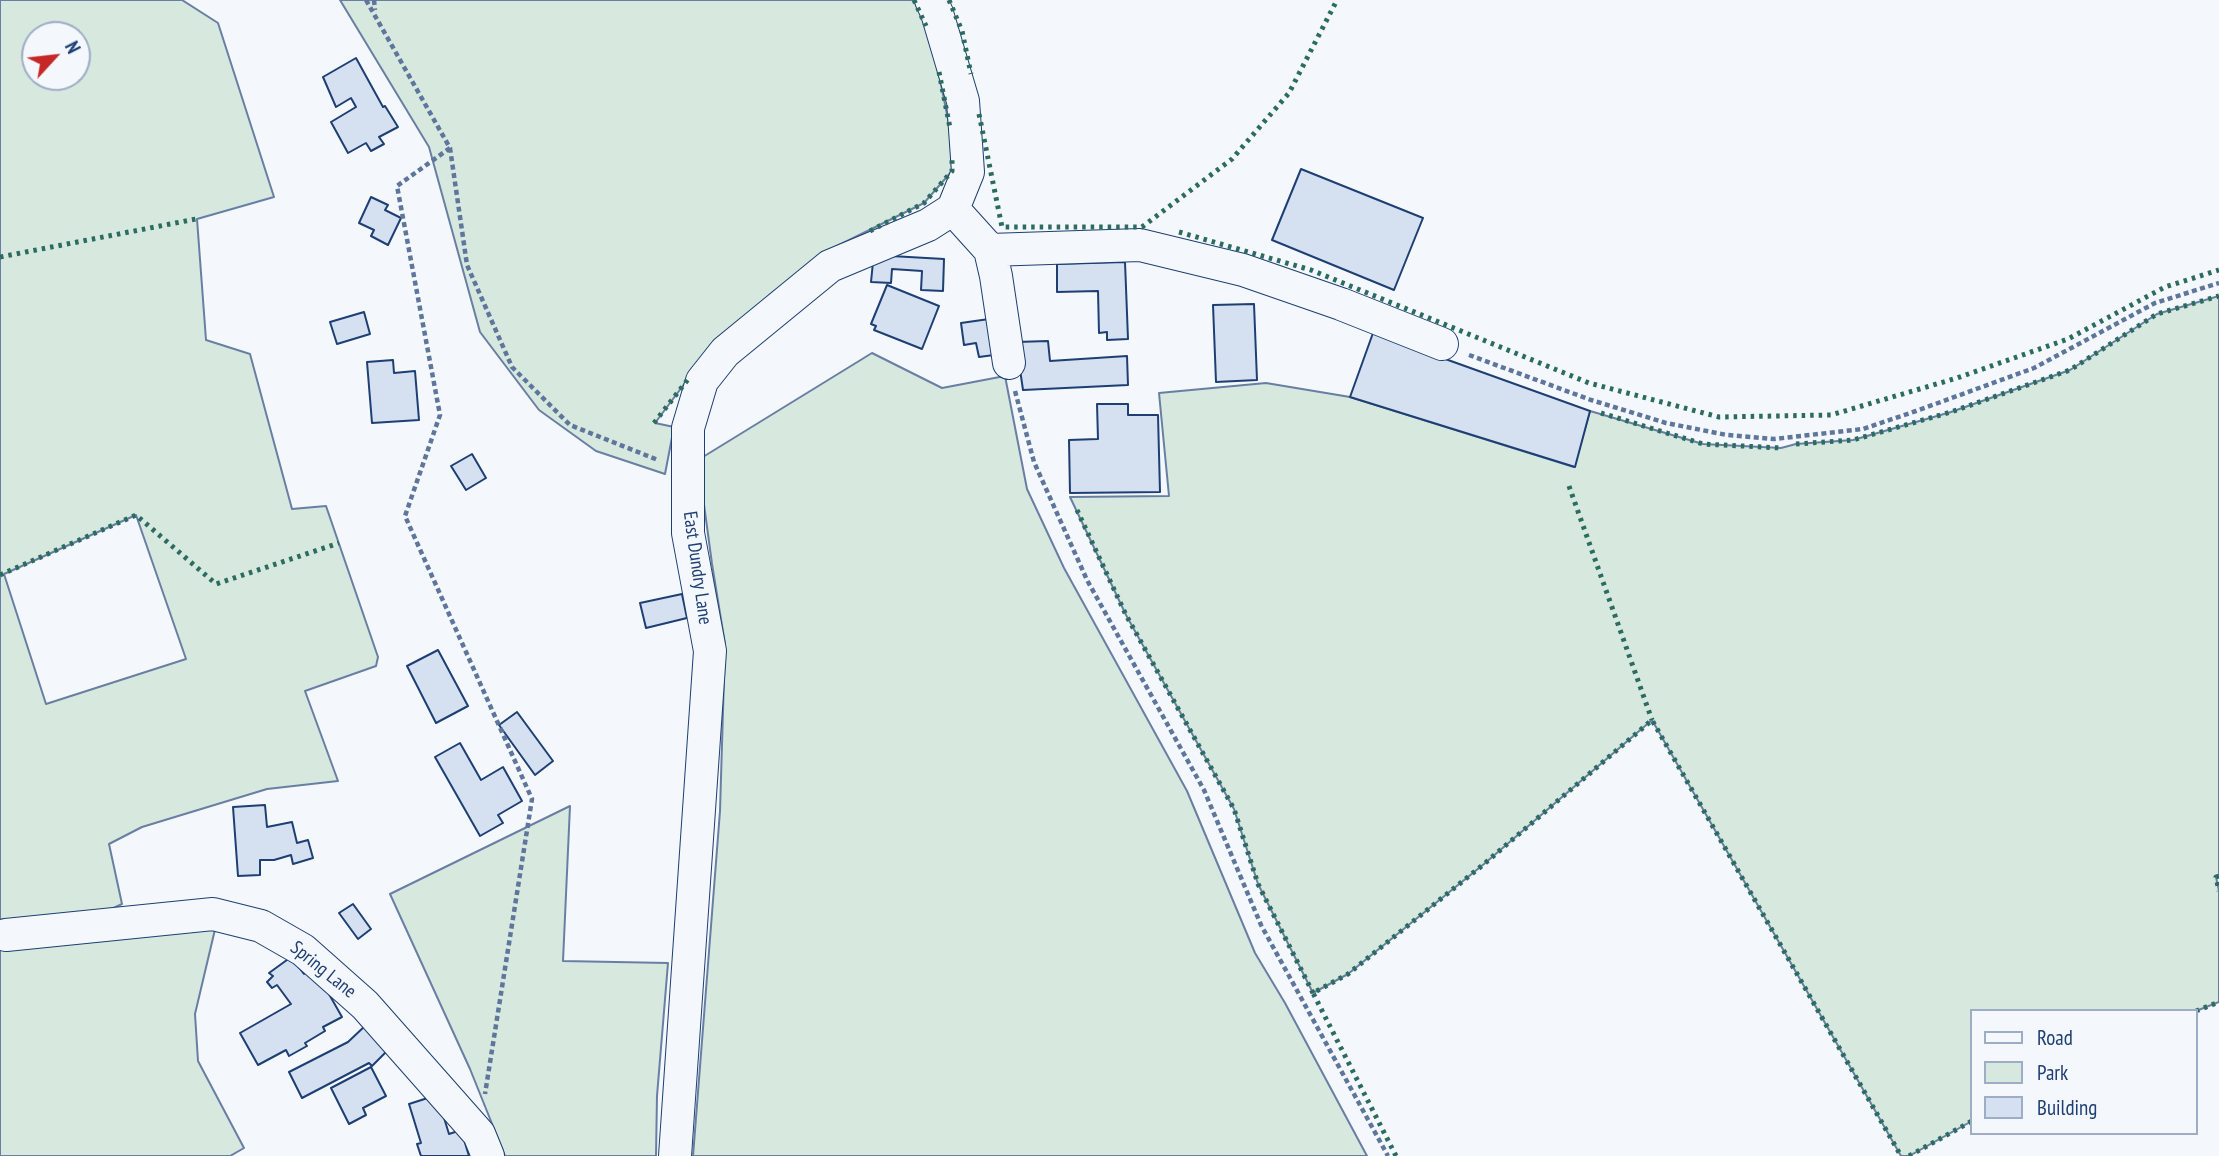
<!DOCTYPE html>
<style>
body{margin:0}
#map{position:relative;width:2219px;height:1156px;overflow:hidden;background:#f4f7fb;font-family:"PT Sans Narrow",sans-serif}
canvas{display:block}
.legend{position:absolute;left:1970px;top:1009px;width:228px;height:126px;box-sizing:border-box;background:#f4f7fb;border:2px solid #9eadc5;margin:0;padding:9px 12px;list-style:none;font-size:21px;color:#1d3f73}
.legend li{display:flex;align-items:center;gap:14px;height:35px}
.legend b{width:35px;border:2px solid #9eadc5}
.north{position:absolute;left:21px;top:21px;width:70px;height:70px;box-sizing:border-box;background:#f4f7fb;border:2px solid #9eadc5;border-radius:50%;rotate:63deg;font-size:19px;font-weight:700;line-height:28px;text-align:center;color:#1d3f73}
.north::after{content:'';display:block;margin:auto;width:24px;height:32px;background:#c62828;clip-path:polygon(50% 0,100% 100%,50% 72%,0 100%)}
</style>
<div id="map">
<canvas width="2219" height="1156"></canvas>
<ul class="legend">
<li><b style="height:9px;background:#f4f7fb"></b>Road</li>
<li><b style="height:19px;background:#d7e8df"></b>Park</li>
<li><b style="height:19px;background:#d5e0f0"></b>Building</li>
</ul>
<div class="north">N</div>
</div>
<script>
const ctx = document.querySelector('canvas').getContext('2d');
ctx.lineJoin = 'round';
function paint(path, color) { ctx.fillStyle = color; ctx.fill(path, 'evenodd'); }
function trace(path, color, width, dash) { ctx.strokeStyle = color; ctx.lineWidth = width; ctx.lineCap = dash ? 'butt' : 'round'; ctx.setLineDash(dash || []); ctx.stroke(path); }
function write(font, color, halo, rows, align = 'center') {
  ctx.font = font + ' "PT Sans Narrow",sans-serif'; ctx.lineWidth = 5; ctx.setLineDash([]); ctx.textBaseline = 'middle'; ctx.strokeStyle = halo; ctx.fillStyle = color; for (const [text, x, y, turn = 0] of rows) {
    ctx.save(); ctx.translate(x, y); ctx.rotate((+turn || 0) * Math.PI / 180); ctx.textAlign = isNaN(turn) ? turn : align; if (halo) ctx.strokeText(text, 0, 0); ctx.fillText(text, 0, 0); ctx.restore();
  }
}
const green = new Path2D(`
 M0 0H182L218 23 274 197 197 219 206 340 250 354 292 509 326 506 378 657 376 666 305 691 338 781 267 789 142 827 109 844 122 904 52 937 217 921 195 1014 198 1061 244 1148 230 1156H0ZM35 35H77V77H35ZM136 515 186 659 46 704 4 574Z
 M340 0H914L932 40 950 129 952 171 924 203 829 250 772 293 703 359 655 423 674 427 665 474 596 451 539 410 480 332 429 147Z
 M2219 296V876L2216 877 2219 891V1002L2196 1011H1972V1121L1909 1156H1901L1652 720 1484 864 1348 974 1313 993 1258 884 1234 809 1126 615 1070 497 1169 496 1159 393 1266 383 1350 397 1574 467 1590 411 1703 444 1781 448 1796 444 1853 440 1951 412 2070 370 2157 314Z
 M872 353 942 388 1005 376 1027 489 1064 568 1187 791 1255 953 1285 1003 1367 1156H693L720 811 725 644 712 564 698 460Z
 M570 806 563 961 668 963 657 1096 656 1156H505L470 1069 390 894Z`);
paint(green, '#d7e8df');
trace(green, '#687fa3', 2);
const building = new Path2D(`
 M356 58 383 107 385 106 398 127 379 137 384 144 371 151 366 143 348 153 331 122 356 107 351 98 336 107 323 77Z
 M1301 169 1423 218 1394 290 1272 240Z
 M371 197 388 205 385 210 401 218 388 245 371 236 374 230 359 223Z
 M891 256 944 259 943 291 921 290 922 271 892 269 891 283 871 282 873 262Z
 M1125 262 1128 339 1107 340V332L1099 333 1098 291 1057 292V264Z
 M887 285 939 306 922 349 874 330 876 326 871 324Z
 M1254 304 1257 380 1216 382 1213 305Z
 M364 312 370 334 337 344 330 322Z
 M989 319 994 355 979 357 976 343 964 345 961 323Z
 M1373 333 1590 411 1575 467 1350 397Z
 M1048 341 1050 361 1127 356 1128 385 1023 390 1016 342Z
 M393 360 394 373 415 371 419 420 372 423 367 362Z
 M1097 404H1128V415H1158L1160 492 1070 493 1069 440 1098 439Z
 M472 454 486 478 466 490 451 466Z
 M682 594 687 618 646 628 640 603Z
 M438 650 468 706 436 723 407 666Z
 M517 712 553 761 535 775 499 725Z
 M460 743 481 780 503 767 522 801 498 815 503 823 480 836 435 757Z
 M265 805 267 827 292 822 297 843 308 840 313 858 293 864 291 855 274 860H260V875L238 876 233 807Z
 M353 904 371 929 358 939 339 913Z
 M291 957 304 974 310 969 325 987 342 1017 323 1027 325 1031 305 1043 307 1046 289 1056 286 1050 258 1065 240 1033 291 1004 277 985 272 988 267 982 273 976 269 973Z
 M366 1025 389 1049 372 1066 369 1063 302 1098 289 1072 348 1042Z
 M371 1067 386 1096 363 1108 366 1115 349 1124 331 1088Z
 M437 1095 449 1134 461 1130 469 1156H421L417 1144 421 1143 409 1104Z`);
paint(building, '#d5e0f0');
trace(building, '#1d3f73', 2);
const minor = new Path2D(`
 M953 209 990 250 996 276 1009 363
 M990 250 1140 245 1243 270 1341 304 1442 344
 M6 935 213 914 261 926 303 950 365 1005 479 1134 488 1156
 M675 1156 710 651 688 533V428L702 381 725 352 830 266 928 225 953 209 968 172 963 101 937 13 931 0`);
trace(minor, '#1d3f73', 34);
trace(new Path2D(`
 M366 0 450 148 467 265 512 367 570 425 658 460
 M374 0 375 10
 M450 148 397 186 440 415 405 516 532 799 485 1094
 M1469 355 1591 400 1666 423 1727 435 1774 439 1863 429 1916 411 2034 368 2155 303 2219 283
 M1015 391 1034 462 1087 580 1204 790 1261 925 1388 1156`), '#5e769c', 4.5, [5, 3.5]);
trace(minor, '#f4f7fb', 32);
trace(new Path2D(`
 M914 0 926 26
 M949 0 962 31 971 74
 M939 72 950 128
 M979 114 1002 227H1142L1232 159 1289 93 1337 0
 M870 231 924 203 952 171V158
 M1179 232 1311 270 1589 383 1719 417 1831 415 1957 378 2068 339 2165 287 2219 270
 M0 257 196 219
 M1601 413 1703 444 1781 448
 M654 423 689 378
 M1796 444 1853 440 1951 412 2070 370 2157 314 2219 296
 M1569 486 1652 720
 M1077 510 1126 615 1234 809 1258 884 1313 993
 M0 575 136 515 216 584 339 543
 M2219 876 2216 877 2219 891
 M2196 1011 2219 1002
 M1396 1156 1313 993 1348 974 1484 864 1652 720 1901 1156
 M1909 1156 1972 1121`), '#2c6c60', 5, [3.5, 5]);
write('19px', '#1d3f73', '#f4f7fb', [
 ["East Dundry Lane",697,568,82],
 ["Spring Lane",323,970,39]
]);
</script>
